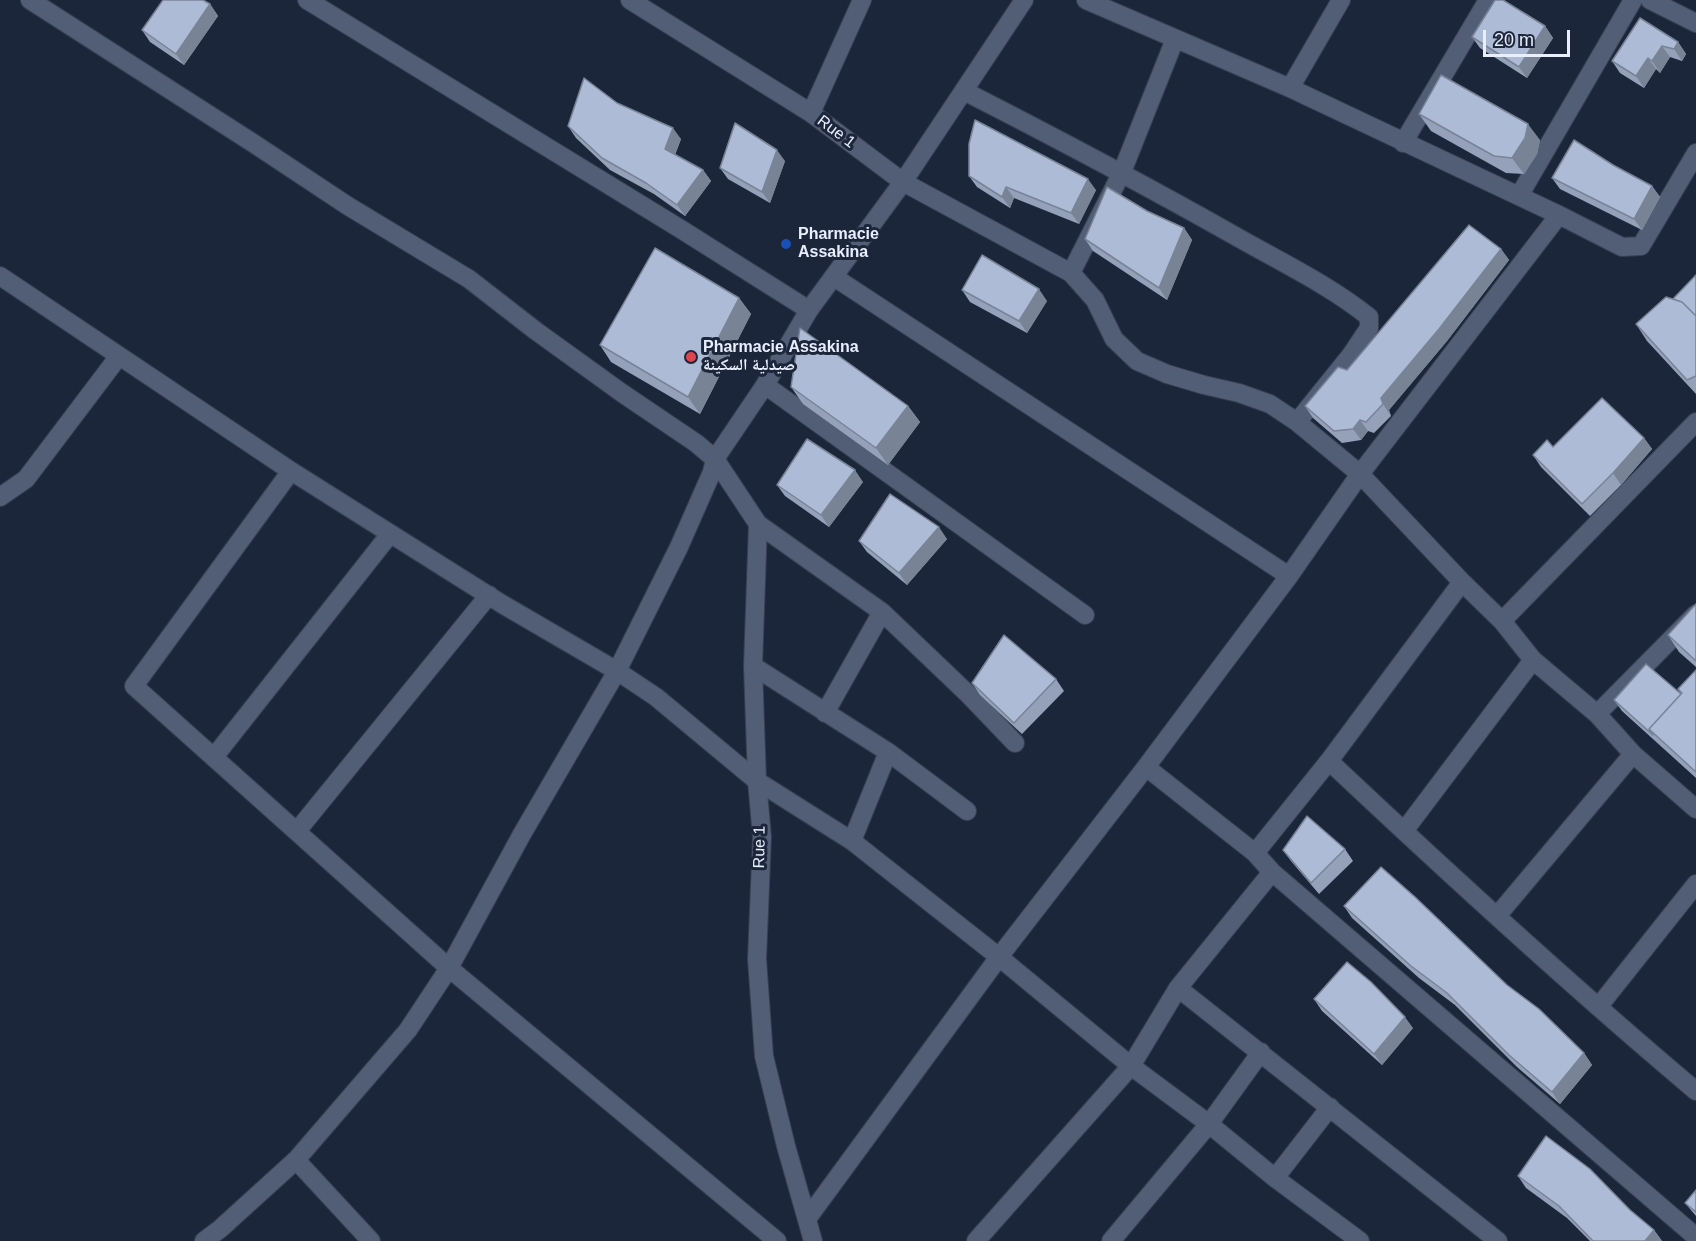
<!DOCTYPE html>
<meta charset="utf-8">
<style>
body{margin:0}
#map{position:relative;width:1696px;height:1241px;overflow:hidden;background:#1c263b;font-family:Helvetica,sans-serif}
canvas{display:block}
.scale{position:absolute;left:1483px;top:30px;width:87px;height:27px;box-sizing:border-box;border:3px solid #e7effd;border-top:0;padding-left:8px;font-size:18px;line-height:21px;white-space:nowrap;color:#e7effd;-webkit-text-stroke:4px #1c263b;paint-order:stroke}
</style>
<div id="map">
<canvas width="1696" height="1241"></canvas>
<div class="scale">20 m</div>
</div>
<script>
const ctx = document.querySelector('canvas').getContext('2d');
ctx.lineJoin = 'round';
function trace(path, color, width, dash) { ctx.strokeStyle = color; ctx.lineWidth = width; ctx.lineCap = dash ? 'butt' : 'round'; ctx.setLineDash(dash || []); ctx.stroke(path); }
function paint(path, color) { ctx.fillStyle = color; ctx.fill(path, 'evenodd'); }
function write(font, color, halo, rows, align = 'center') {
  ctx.font = font + ' Helvetica,"Noto Naskh Arabic",sans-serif'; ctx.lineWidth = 6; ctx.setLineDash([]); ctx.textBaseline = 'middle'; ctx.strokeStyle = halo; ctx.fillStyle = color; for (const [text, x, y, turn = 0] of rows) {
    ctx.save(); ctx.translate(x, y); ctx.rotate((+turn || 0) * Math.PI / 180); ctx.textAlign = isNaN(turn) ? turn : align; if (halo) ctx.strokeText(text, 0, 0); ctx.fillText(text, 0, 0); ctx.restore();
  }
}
const minor = new Path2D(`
 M30 0 253 143 348 206 469 279 536 331 622 393 696 443 715 459 758 524 753 666 757 781 762 837 757 959 764 1056 786 1146 813 1241
 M307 0 679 228 809 310
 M630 0 811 113 903 182 1071 273 1095 300 1114 339 1137 361 1167 374 1204 385 1239 393 1270 404 1297 422 1360 474 1462 582 1502 621 1533 660 1597 714 1633 754 1696 809
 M1086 0 1290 88 1559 215 1622 247 1641 246 1696 153
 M1650 0 1696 23
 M1290 88 1341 0
 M964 91C1056 138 1147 186 1237 237 1281 262 1329 285 1369 317V328L1351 355 1297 422
 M811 113 862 0
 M1403 143 1488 0
 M1519 196 1633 0
 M1071 273 1122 172 1175 39
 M0 276 291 471 502 604 617 671 656 697 757 781 852 841 999 957 1131 1066 1209 1124 1275 1178 1360 1241
 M834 277 1289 576
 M765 385 1085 615
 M291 471 134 686 449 968 777 1241
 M0 497 26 479 119 356
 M758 524 882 612 969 695 1015 743
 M1502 621 1696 422
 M753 666 888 752 852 841
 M825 713 882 612
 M1597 714 1696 614
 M888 752 967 811
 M214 757 390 534
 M1329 761C1449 874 1570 985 1696 1091
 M1146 767 1255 853 1272 872 1696 1237
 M297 831 489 595
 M1404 831 1533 660
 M1255 853 1329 761 1462 582
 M1497 916 1633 754
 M1178 988 1498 1241
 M1599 1006 1696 884
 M296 1160 371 1241
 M1275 1178 1330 1107
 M807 1219 999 957 1146 767 1289 576 1360 474 1559 215
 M976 1241 1131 1066 1178 988 1272 872
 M1111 1241 1209 1124 1261 1052`);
const tertiary = new Path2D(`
 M204 1241 220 1229 296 1160 408 1030 449 968 522 834 617 671 679 547 712 472 715 459 765 385 809 310 903 182 1024 0`);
trace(minor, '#384051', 20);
trace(tertiary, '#384051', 20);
trace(minor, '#525e76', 18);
trace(tertiary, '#525e76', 18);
paint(new Path2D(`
 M210 4 218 16 184 65 150 42 142 30Z
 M1640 18 1678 42 1686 54 1682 61 1670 57 1660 73 1656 69 1644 88 1620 73 1612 61Z
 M1545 26 1553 38 1527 78 1480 48 1472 37Z
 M617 103 681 139 675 155 703 170 711 181 685 216 654 194 610 170 576 138 568 126Z
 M1419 114 1540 140 1537 154 1524 174 1506 173 1431 131Z
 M785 161 770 203 728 179 720 168Z
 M1613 165 1652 186 1660 197 1642 230 1560 189 1552 178Z
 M969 176 1096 190 1079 224 1014 198 1010 208 977 187Z
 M1147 211 1184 228 1192 240 1167 300 1093 251 1085 239Z
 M1501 249 1509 260 1447 341 1389 410 1391 416 1374 433 1368 431 1361 440 1342 443 1313 418 1305 406 1347 370Z
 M1696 275V394L1647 341 1636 324 1673 299Z
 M962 290 1047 301 1027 333 970 302Z
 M739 298 751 314 700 414 611 362 600 345Z
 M791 387 908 406 920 422 888 465 803 404Z
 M1644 438 1652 449 1621 485 1590 516 1541 467 1533 455 1553 447Z
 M863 482 829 527 785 496 777 485Z
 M947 539 907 585 867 552 859 541Z
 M1696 604V667L1679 652 1668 635Z
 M1696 670V778L1622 711 1614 700 1681 694 1678 689Z
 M1056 679 1064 691 1022 734 980 695 972 683Z
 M1345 849 1353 861 1319 894 1291 861 1283 850Z
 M1344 906 1507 985 1584 1053 1592 1065 1560 1104 1517 1067 1455 1005 1419 978 1352 918Z
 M1314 999 1413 1028 1382 1065 1322 1011Z
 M1518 1176 1630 1210 1654 1230 1662 1241H1590L1567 1218 1526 1188Z
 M1696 1190V1216L1685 1203Z`), '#95a1b9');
paint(new Path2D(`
 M210 4 218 16 184 65 176 54Z
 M1545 26 1553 38 1527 78 1519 67Z
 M1678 42 1686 54 1682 61 1674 49Z
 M1662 46 1670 57 1660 73 1652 61Z
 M1648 58 1656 69 1644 88 1636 76Z
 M1528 124 1540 140 1537 154 1524 174 1512 158Z
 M673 128 681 139 673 160 665 149Z
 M777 150 785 161 770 203 762 192Z
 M703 170 711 181 685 216 677 205Z
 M1088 179 1096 190 1079 224 1071 213Z
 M1652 186 1660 197 1642 230 1634 219Z
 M1006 187 1014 198 1010 208 1002 197Z
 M1184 228 1192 240 1167 300 1159 288Z
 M1501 249 1509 260 1447 341 1389 410 1391 416 1383 404 1381 398Z
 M1039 289 1047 301 1027 333 1019 321Z
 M739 298 751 314 700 414 688 397Z
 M908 406 920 422 888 465 876 448Z
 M1360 420 1368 431 1361 440 1353 429Z
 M1644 438 1652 449 1621 485 1613 473Z
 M855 470 863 482 829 527 821 515Z
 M939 527 947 539 907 585 899 573Z
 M1405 1017 1413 1028 1382 1065 1374 1054Z
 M1584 1053 1592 1065 1560 1104 1552 1092Z
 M1654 1230 1662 1241H1645Z`), '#798396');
const building = new Path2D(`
 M163 0H203L210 4 176 54 142 30Z
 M1495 0H1503L1545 26 1519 67 1472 37Z
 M1640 18 1678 42 1674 49 1662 46 1652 61 1648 58 1636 76 1612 61Z
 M1441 75 1528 124 1525 138 1512 158 1494 156 1419 114Z
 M584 78 617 103 673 128 665 149 703 170 677 205 646 183 602 158 568 126Z
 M975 120 1088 179 1071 213 1006 187 1002 197 969 176V144Z
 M735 123 777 150 762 192 720 168Z
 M1574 140 1613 165 1652 186 1634 219 1552 178Z
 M1107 187 1147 211 1184 228 1159 288 1085 239Z
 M1469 225 1501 249 1439 329 1381 398 1383 404 1366 422 1360 420 1353 429 1334 431 1305 406 1338 367 1347 370Z
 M655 248 739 298 688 397 600 345Z
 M982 255 1039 289 1019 321 962 290Z
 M1696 275V316L1682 302 1673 299Z
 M1666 297 1682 302 1696 316V376L1687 380 1636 324Z
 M800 328 908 406 876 448 791 387Z
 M1602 398 1644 438 1613 473 1582 504 1533 455 1547 440 1553 447Z
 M807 439 855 470 821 515 777 485Z
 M890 494 939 527 899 573 859 541Z
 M1696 604V661L1668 635Z
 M1004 635 1056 679 1014 723 972 683Z
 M1646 664 1681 694 1649 729 1653 735 1614 700Z
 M1696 670V772L1649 729 1682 693 1678 689Z
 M1307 816 1345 849 1311 883 1283 850Z
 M1381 867 1415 897 1507 985 1539 1009 1584 1053 1552 1092 1509 1055 1447 993 1411 966 1344 906Z
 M1347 962 1371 982 1405 1017 1374 1054 1314 999Z
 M1546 1136 1590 1169 1630 1210 1654 1230 1645 1241H1593L1559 1206 1518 1176Z
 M1696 1190V1212L1685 1203Z`);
paint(building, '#adbbd7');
trace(building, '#798396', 1.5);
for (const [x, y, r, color] of [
 [786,244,6,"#1a4fb4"],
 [691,357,6,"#e0444e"]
]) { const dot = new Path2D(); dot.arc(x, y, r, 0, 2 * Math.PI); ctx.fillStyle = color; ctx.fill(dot); trace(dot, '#1c263b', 2); }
write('16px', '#e7effd', '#1c263b', [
 ["Rue 1",836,132,37],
 ["Rue 1",760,847,-89]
]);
write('bold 16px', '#e7effd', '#1c263b', [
 ["Pharmacie",798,235],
 ["Assakina",798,253],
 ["Pharmacie Assakina",703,348],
 ["صيدلية السكينة",703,366]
], 'left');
</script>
